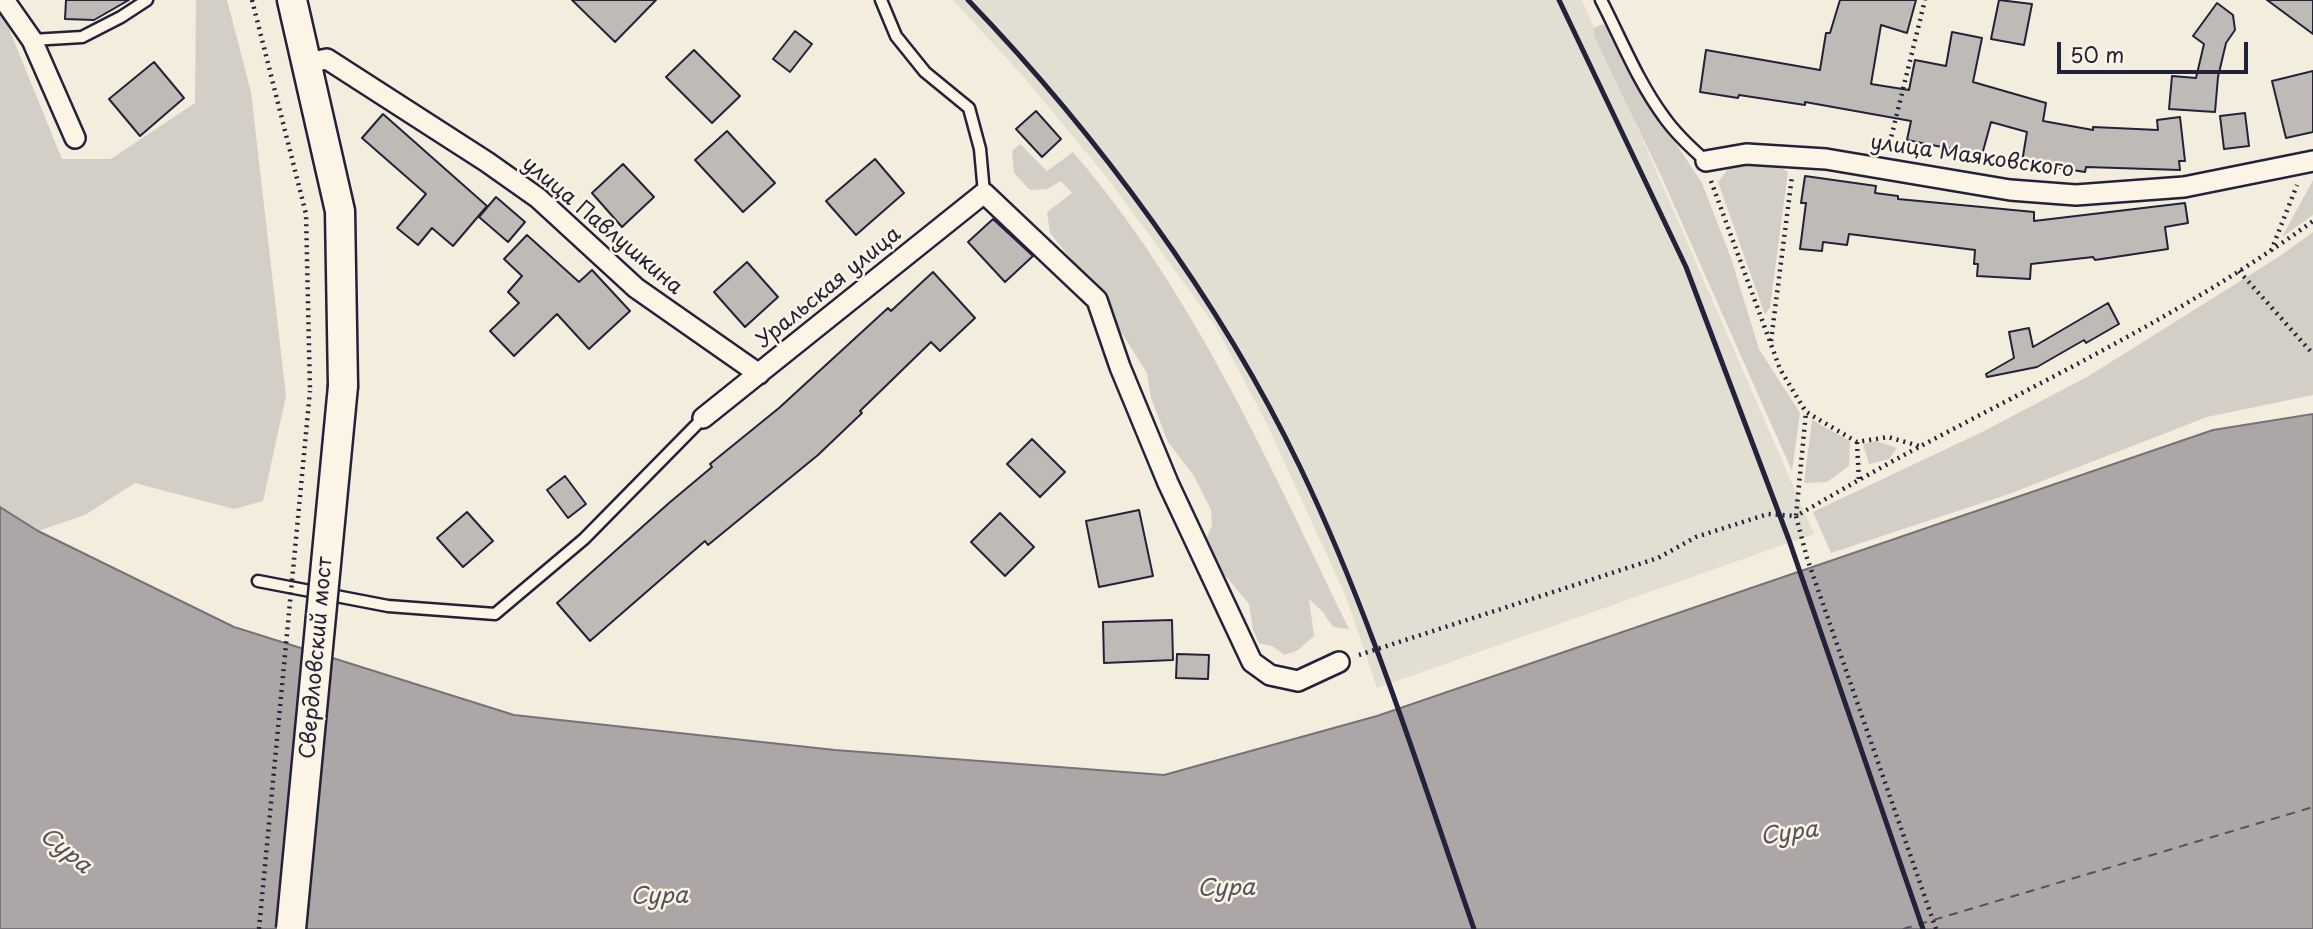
<!DOCTYPE html>
<meta charset="utf-8">
<style>
body{margin:0}
#map{position:relative;width:2313px;height:929px;overflow:hidden;background:#f3edde;font-family:"Playpen Sans",sans-serif}
canvas{display:block}
.scale{position:absolute;left:2057px;top:42px;width:191px;height:32px;box-sizing:border-box;border:4px solid #22223b;border-top:0;padding-left:9px;font-size:21px;line-height:24px;white-space:nowrap;color:#22223b;-webkit-text-stroke:5px #fcf5e5;paint-order:stroke}
</style>
<div id="map">
<canvas width="2313" height="929"></canvas>
<div class="scale">50 m</div>
</div>
<script>
const ctx = document.querySelector('canvas').getContext('2d');
ctx.lineJoin = 'round';
function paint(path, color) { ctx.fillStyle = color; ctx.fill(path, 'evenodd'); }
function trace(path, color, width, dash) { ctx.strokeStyle = color; ctx.lineWidth = width; ctx.lineCap = dash ? 'butt' : 'round'; ctx.setLineDash(dash || []); ctx.stroke(path); }
function write(font, color, halo, rows, align = 'center') {
  ctx.font = font + ' "Playpen Sans",sans-serif'; ctx.lineWidth = 5; ctx.setLineDash([]); ctx.textBaseline = 'middle'; ctx.strokeStyle = halo; ctx.fillStyle = color; for (const [text, x, y, turn = 0] of rows) {
    ctx.save(); ctx.translate(x, y); ctx.rotate((+turn || 0) * Math.PI / 180); ctx.textAlign = isNaN(turn) ? turn : align; if (halo) ctx.strokeText(text, 0, 0); ctx.fillText(text, 0, 0); ctx.restore();
  }
}
paint(new Path2D(`
 M953 0H1582L1814 534 1377 688 1346 597 1267 424 1216 327 1109 180 1022 75Z`), '#e3ded2');
paint(new Path2D(`
 M196 0H227L251 92 286 396 263 501 234 509 135 483 85 515 38 531 0 507V13L5 19 62 159H111L195 103Z
 M1603 24 1608 28 1632 77 1702 183 1731 258 1759 349 1800 413 1792 471 1663 180 1594 36V28Z
 M1020 144 1047 171 1073 152C1194 292 1269 464 1349 629L1333 627 1323 612 1309 599 1314 636 1298 650 1285 655 1272 646 1259 643 1253 630 1249 604 1224 574 1205 542 1212 525 1211 510 1194 476 1168 442 1151 398 1147 373 1089 281 1050 233 1047 212 1072 193 1061 181 1047 189 1030 190 1014 173 1012 151Z
 M1755 163H1774L1788 172 1770 307 1765 315 1718 182 1728 169Z
 M2313 180V215L2282 237Z
 M2313 232V395L2207 417 2009 494 1831 553 1813 512 1982 432 2087 377 2280 256Z
 M1812 420 1850 441 1849 466 1827 482 1804 483Z
 M1876 441 1897 448 1889 459 1869 464 1863 444Z`), '#d4cfc6');
const water = new Path2D(`
 M2313 414V929H0V507L38 531 234 627 514 715 835 750 1164 775 1377 716 2213 430Z`);
paint(water, '#aca7a6');
trace(water, '#75727b', 2);
trace(new Path2D(`
 M1903 929 2313 807`), '#525160', 2, [9, 7]);
const building = new Path2D(`
 M66 0H129L94 20 65 19Z
 M572 0H656L615 42Z
 M1840 0H1916L1907 33 1881 25 1871 84 1909 90 1915 60 1946 66 1952 32 1982 38 1973 82 2046 103 2043 121 2093 130V127L2158 130 2157 120 2180 117 2185 161H2179L2180 170 2086 167 2085 172 2022 162 2027 132 1991 122 1980 162 1951 153 1952 149 1907 140 1911 121 1805 102V105L1739 95 1738 98 1700 92 1706 50 1820 70 1826 33H1830Z
 M1999 0 2032 4 2024 45 1991 39Z
 M2267 0H2313V34Z
 M2217 3 2233 15 2235 30 2226 43 2218 77 2215 112 2169 109 2172 76 2196 78 2204 44 2193 36Z
 M795 31 812 44 790 72 773 59Z
 M694 50 740 96 712 123 666 77Z
 M154 62 184 98 140 136 109 99Z
 M2313 71V132L2286 138 2272 81Z
 M1036 111 1061 139 1042 157 1016 129Z
 M2245 113 2249 146 2224 149 2220 116Z
 M383 114 487 206 453 246 432 228 418 245 397 228 426 194 362 138Z
 M727 131 775 183 743 212 695 160Z
 M875 159 904 193 856 235 826 201Z
 M623 164 654 197 622 227 592 193Z
 M1805 176 1876 186 1875 193 1898 196V199L2034 212V221L2185 203 2188 223 2165 227 2168 249 2095 260 2093 257 2031 264 2030 279 1977 276 1978 264H1974L1975 250 1849 234 1847 245 1823 242 1822 251 1800 249 1806 203H1801Z
 M496 197 525 222 508 242 479 217Z
 M993 219 1033 256 1005 282 968 242Z
 M527 235 579 282 592 270 630 311 589 349 557 314 514 356 490 331 519 303 508 292 522 276 504 259Z
 M747 262 778 297 745 327 714 292Z
 M933 272 975 318 940 351 931 342 860 411 862 413 818 455 708 545 705 541 590 641 557 603 669 503 712 467 710 464 779 408 888 308 891 311Z
 M2108 303 2119 324 2086 343 2084 340 2037 367 1987 377 1986 374 2014 358 2009 332 2029 328 2033 347Z
 M1032 439 1065 472 1040 497 1007 464Z
 M565 476 586 504 568 518 547 490Z
 M1139 510 1153 576 1099 587 1086 521Z
 M467 512 493 541 463 567 437 538Z
 M1000 513 1034 547 1005 576 971 542Z
 M1172 620 1173 660 1104 663 1103 622Z
 M1177 654 1209 655 1208 679 1176 678Z`);
paint(building, '#bfbab6');
trace(building, '#22223b', 2);
const lane = new Path2D(`
 M881 0 896 36 925 72 969 108 980 149 984 193
 M1601 0C1621 39 1638 82 1664 117 1676 134 1691 148 1706 161
 M32 40 82 37 121 17 147 0
 M258 581 388 606 495 614 584 539 703 418`);
const street = new Path2D(`
 M4 0 32 40 75 138
 M306 63 327 59 487 162 538 198 636 288 759 374
 M1706 161 1746 154 1826 159 2010 190 2076 195 2184 187 2313 161
 M703 418 984 193 1097 300 1120 367 1168 483 1252 662 1270 675 1298 681 1339 662`);
const secondary = new Path2D(`
 M292 0 340 211 343 386`);
trace(lane, '#22223b', 15);
trace(street, '#22223b', 24);
trace(secondary, '#22223b', 33);
trace(new Path2D(`
 M252 0 306 214 310 391
 M1888 150 1925 0
 M1711 181 1780 369 1806 412 1857 442 1888 437 1919 446
 M2271 251 2297 185
 M2239 271 2313 354
 M1771 341 1792 176
 M1857 442 1859 481
 M1359 655 1658 558 1696 537 1768 514 1796 516 1806 412
 M1936 929 1807 558 1796 516C1838 492 1879 468 1921 446 2054 375 2191 310 2313 221`), '#22223b', 4.5, [2, 5]);
trace(lane, '#fcf5e5', 10);
trace(street, '#fcf5e5', 19);
trace(secondary, '#fcf5e5', 28);
trace(new Path2D(`
 M968 0C1096 133 1220 300 1300 467 1371 615 1420 774 1474 929
 M1559 0 1686 267 1789 540 1923 929`), '#22223b', 5);
const secondaryBridge = new Path2D(`
 M291 929 343 386`);
trace(secondaryBridge, '#22223b', 33, []);
trace(new Path2D(`
 M259 929 310 391`), '#22223b', 4.5, [2, 5]);
trace(secondaryBridge, '#fcf5e5', 28);
write('21px', '#22223b', '#fcf5e5', [
 ["улица Маяковского",1972,157,8],
 ["улица Павлушкина",602,226,40],
 ["Уральская улица",829,288,-39],
 ["Свердловский мост",317,658,-85]
]);
write('italic 23px', '#525160', '#fcf5e5', [
 ["Сура",1789,834,-8],
 ["Сура",65,851,39],
 ["Сура",1226,889,-1],
 ["Сура",659,897,-1]
]);
</script>
